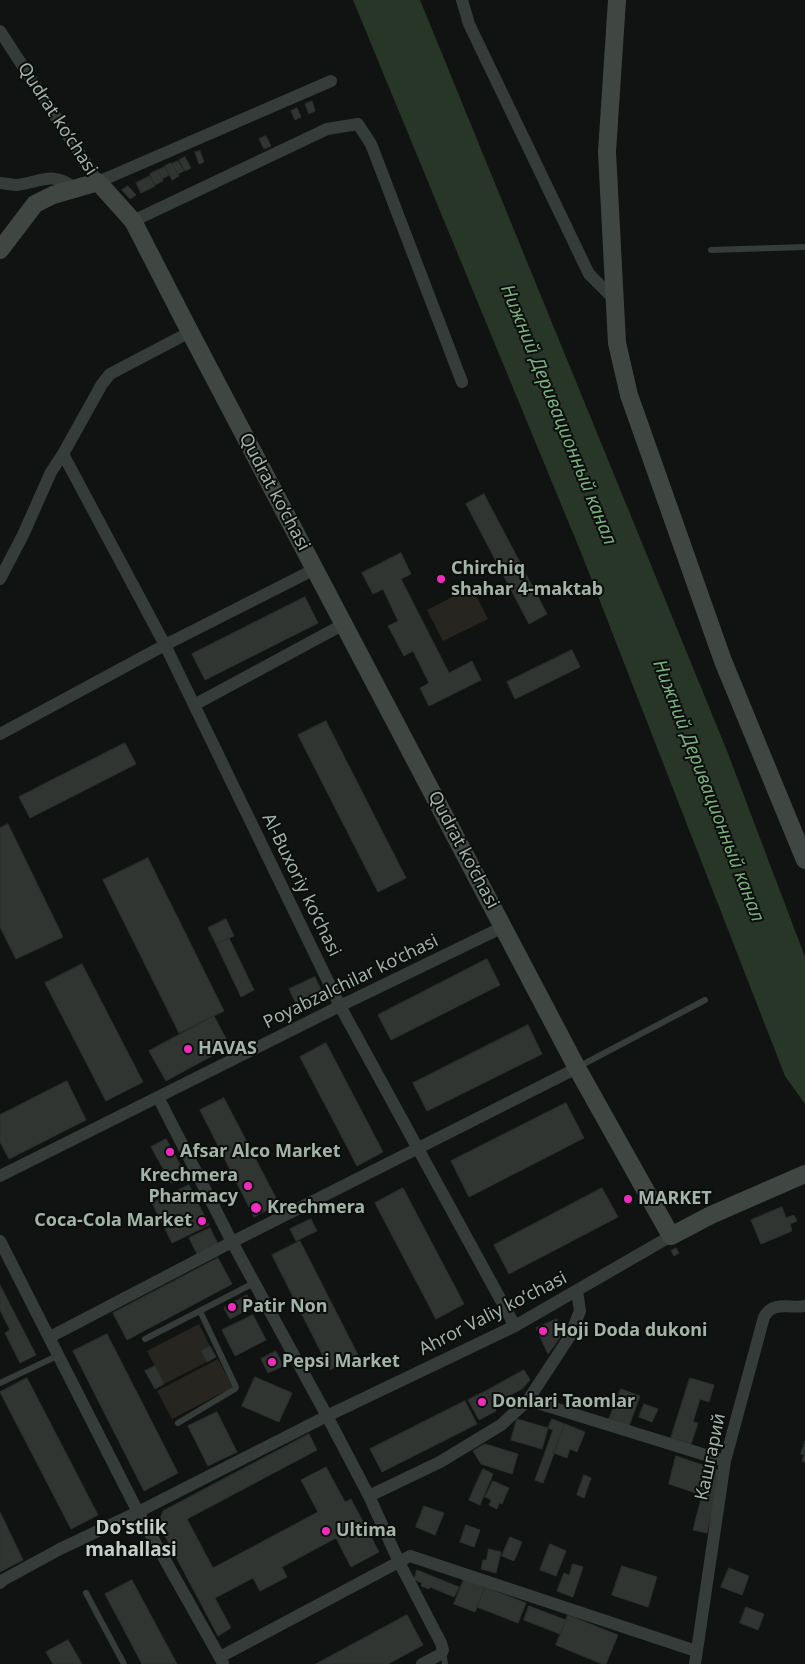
<!DOCTYPE html>
<meta charset="utf-8">
<style>
body{margin:0}
canvas{display:block;background:#111212}
</style>
<canvas width="805" height="1664"></canvas>
<script>
const ctx = document.querySelector('canvas').getContext('2d');
ctx.lineJoin = 'round';
function paint(path, color) { ctx.fillStyle = color; ctx.fill(path, 'evenodd'); }
function trace(path, color, width, dash) { ctx.strokeStyle = color; ctx.lineWidth = width; ctx.lineCap = dash ? 'butt' : 'round'; ctx.setLineDash(dash || []); ctx.stroke(path); }
function write(font, color, halo, rows, align = 'center') {
  ctx.font = font + ' "Noto Sans",sans-serif'; ctx.lineWidth = 4; ctx.setLineDash([]); ctx.textBaseline = 'middle'; ctx.strokeStyle = halo; ctx.fillStyle = color; for (const [text, x, y, turn = 0] of rows) {
    ctx.save(); ctx.translate(x, y); ctx.rotate((+turn || 0) * Math.PI / 180); ctx.textAlign = isNaN(turn) ? turn : align; if (halo) ctx.strokeText(text, 0, 0); ctx.fillText(text, 0, 0); ctx.restore();
  }
}
paint(new Path2D(`
 M472 587 488 619 443 641 427 610Z
 M199 1324 210 1346 201 1351 207 1362 164 1384 147 1351Z
 M218 1359 233 1387 172 1419 157 1391Z`), '#27251f');
paint(new Path2D(`
 M353 0H420L727 751 805 957V1104L785 1076 582 555Z`), '#283628');
const building = new Path2D(`
 M312 101 315 111 309 114 305 104Z
 M297 108 301 117 295 120 291 111Z
 M266 136 271 146 264 149 259 139Z
 M200 151 204 162 199 164 195 152Z
 M185 157 191 168 185 171 179 160Z
 M178 161 184 171 178 174 172 164Z
 M171 163 179 176 172 180 165 166Z
 M165 167 169 175 162 179 158 170Z
 M158 170 163 181 155 185 150 174Z
 M150 176 155 186 141 193 136 183Z
 M128 186 136 195 130 199 122 190Z
 M484 494 547 614 529 624 466 504Z
 M401 553 411 574 401 579 449 673 472 661 481 680 429 706 420 688 429 683 413 651 404 656 388 626 398 621 383 589 373 594 362 573Z
 M305 597 318 623 205 680 192 654Z
 M572 650 580 667 515 699 507 682Z
 M326 721 406 878 378 892 298 735Z
 M125 743 136 764 30 818 19 797Z
 M8 824 63 937 16 959 0 927V828Z
 M148 858 224 1011 179 1033 103 880Z
 M226 919 234 936 216 944 208 928Z
 M229 938 254 990 241 997 216 944Z
 M487 959 500 985 391 1040 378 1015Z
 M82 964 143 1082 106 1101 45 983Z
 M315 977 326 1000 300 1012 289 989Z
 M214 1016 230 1046 166 1081 149 1051Z
 M528 1025 542 1054 427 1111 413 1083Z
 M326 1043 383 1152 357 1166 300 1057Z
 M67 1081 86 1120 9 1159 0 1142V1115Z
 M224 1098 279 1204 254 1217 200 1110Z
 M566 1103 584 1138 469 1197 451 1161Z
 M166 1139 186 1175 171 1183 151 1147Z
 M189 1185 209 1225 172 1243 152 1203Z
 M403 1188 464 1304 436 1319 375 1203Z
 M602 1188 618 1217 509 1274 494 1245Z
 M782 1207 786 1218 794 1215 797 1221 790 1224 792 1231 761 1244 751 1220Z
 M311 1219 317 1231 296 1241 290 1229Z
 M210 1228 218 1244 197 1254 189 1238Z
 M300 1241 358 1355 330 1370 272 1255Z
 M676 1248 679 1253 674 1256 671 1251Z
 M218 1258 232 1284 127 1340 113 1313Z
 M0 1285 36 1355 20 1363 5 1333 10 1330 0 1310Z
 M247 1295 253 1307 230 1319 224 1308Z
 M253 1315 266 1340 235 1356 222 1330Z
 M557 1319 562 1329 559 1339 548 1354 536 1328Z
 M107 1334 178 1473 144 1491 73 1351Z
 M210 1346 216 1357 207 1362 201 1351Z
 M276 1351 283 1366 268 1373 261 1359Z
 M155 1366 164 1384 155 1389 145 1371Z
 M524 1370 530 1380 522 1389 493 1404 486 1391Z
 M255 1377 292 1393 279 1422 242 1406Z
 M27 1378 98 1515 71 1529 0 1392Z
 M690 1378 714 1385 709 1402 700 1399 693 1422 698 1423 691 1444 671 1438Z
 M621 1389 640 1396 629 1426 609 1419Z
 M486 1391 496 1411 479 1420 468 1400Z
 M465 1401 477 1424 382 1472 370 1449Z
 M644 1404 658 1409 652 1422 639 1417Z
 M217 1412 237 1452 208 1466 188 1426Z
 M517 1419 548 1428 542 1449 511 1440Z
 M552 1419 565 1424 543 1483 535 1480 553 1430 548 1428Z
 M565 1424 585 1432 577 1452 570 1449 567 1458 554 1453Z
 M309 1434 317 1450 187 1519 213 1568 318 1512 301 1480 326 1467 345 1502 351 1499 379 1552 351 1567 336 1538 282 1567 287 1577 260 1591 253 1578 215 1598 231 1628 218 1636 158 1523 163 1511Z
 M805 1441V1462L802 1461 804 1455 801 1454Z
 M485 1444 518 1454 512 1474 481 1464 473 1451Z
 M676 1456 721 1471 707 1533 693 1530 702 1495 669 1484Z
 M483 1469 493 1474 480 1505 469 1500Z
 M584 1475 591 1478 584 1498 577 1495Z
 M493 1481 509 1488 502 1504 499 1503 497 1509 489 1505 491 1500 485 1497Z
 M424 1506 444 1513 435 1535 416 1527Z
 M0 1512 23 1560 0 1572Z
 M466 1525 480 1530 474 1547 460 1542Z
 M510 1537 522 1542 514 1561 502 1556Z
 M550 1544 566 1551 556 1576 540 1570Z
 M489 1549 501 1552 496 1573 481 1569 483 1560H486Z
 M573 1564 583 1567 573 1597 557 1591 564 1573 569 1575Z
 M622 1566 657 1577 648 1607 612 1595Z
 M729 1568 749 1576 742 1595 721 1587Z
 M417 1570 459 1587 454 1597 430 1587 429 1589 421 1586 422 1583 414 1580Z
 M464 1579 485 1587 475 1612 454 1604Z
 M132 1580 177 1664H142L105 1594Z
 M485 1587 526 1603 518 1623 477 1607Z
 M529 1606 566 1620 560 1634 524 1620Z
 M746 1607 764 1614 758 1630 740 1623Z
 M407 1615 423 1645 388 1664H316Z
 M568 1615 618 1635 606 1664H602L556 1645Z
 M68 1640 82 1664H53L46 1652Z`);
paint(building, '#313532');
trace(building, '#2b2e2d', 1);
trace(new Path2D(`
 M711 250 805 247
 M578 1067 705 1000
 M145 1339 254 1283
 M0 1383 59 1355
 M178 1423 235 1389 236 1387 200 1311
 M86 1593 124 1664
 M443 1652 445 1664`), '#363c39', 6);
trace(new Path2D(`
 M462 0 469 24 589 274 615 300
 M0 31 98 182 331 81
 M0 183C5 183 11 185 16 185 39 183 53 170 74 188
 M133 221 327 129 358 124 371 144 462 382
 M63 454 165 645 340 1006 515 1326
 M0 579 23 535 51 472 63 454 102 384 110 374 190 332
 M194 705 344 624
 M0 734 165 645 315 569
 M158 1097 232 1242 327 1416 369 1496 399 1562 441 1643 443 1650 441 1654 422 1664
 M0 1176 340 1006 503 927
 M0 1241 138 1512 223 1663
 M50 1337 232 1242 577 1068
 M528 1400 725 1461
 M369 1496 440 1462 501 1425 528 1400 570 1336 580 1311 577 1291
 M0 1583 3 1580 60 1549 138 1512 327 1416 515 1326 671 1236
 M220 1657 410 1556 696 1651
 M695 1664 725 1461 764 1317C773 1300 790 1309 805 1306`), '#363c39', 12);
trace(new Path2D(`
 M617 0 607 152 617 343 629 395 723 661 805 860
 M0 250 35 204 53 195 98 182 133 221 190 332 577 1068 671 1236 711 1215 805 1174`), '#404743', 18);
for (const [x, y, r, color] of [
 [441,579,5,"#f12bbc"],
 [188,1049,5,"#f12bbc"],
 [170,1152,5,"#f12bbc"],
 [248,1186,5,"#f12bbc"],
 [628,1199,5,"#f12bbc"],
 [256,1208,6,"#f12bbc"],
 [202,1221,5,"#f12bbc"],
 [232,1307,5,"#f12bbc"],
 [543,1331,5,"#f12bbc"],
 [272,1362,5,"#f12bbc"],
 [482,1402,5,"#f12bbc"],
 [326,1531,5,"#f12bbc"]
]) { const dot = new Path2D(); dot.arc(x, y, r, 0, 2 * Math.PI); ctx.fillStyle = color; ctx.fill(dot); trace(dot, '#0c0d0d', 2); }
write('18px', '#a2b3a7', '#0c0d0d', [
 ["Qudrat ko‘chasi",57,119,57],
 ["Qudrat ko‘chasi",274,492,62],
 ["Qudrat ko‘chasi",463,850,62],
 ["Al-Buxoriy ko‘chasi",301,885,64],
 ["Poyabzalchilar ko‘chasi",351,982,-26],
 ["Ahror Valiy koʻchasi",493,1314,-27],
 ["Кашгарий",711,1457,-78]
]);
write('bold 18px', '#a2b3a7', '#0c0d0d', [
 ["Chirchiq",451,569],
 ["shahar 4-maktab",451,590],
 ["HAVAS",198,1049],
 ["Afsar Alco Market",180,1152],
 ["Krechmera",238,1176,"right"],
 ["Pharmacy",238,1197,"right"],
 ["MARKET",638,1199],
 ["Krechmera",267,1208],
 ["Coca-Cola Market",192,1221,"right"],
 ["Patir Non",242,1307],
 ["Hoji Doda dukoni",553,1331],
 ["Pepsi Market",282,1362],
 ["Donlari Taomlar",492,1402],
 ["Ultima",336,1531]
], 'left');
write('italic 19px', '#78af7c', '#0c0d0d', [
 ["Нижний Деривационный канал",558,415,68],
 ["Нижний Деривационный канал",708,791,69]
]);
write('bold 19px', '#c3cfc7', '#0c0d0d', [
 ["Do'stlik",131,1529],
 ["mahallasi",131,1551]
]);
</script>
